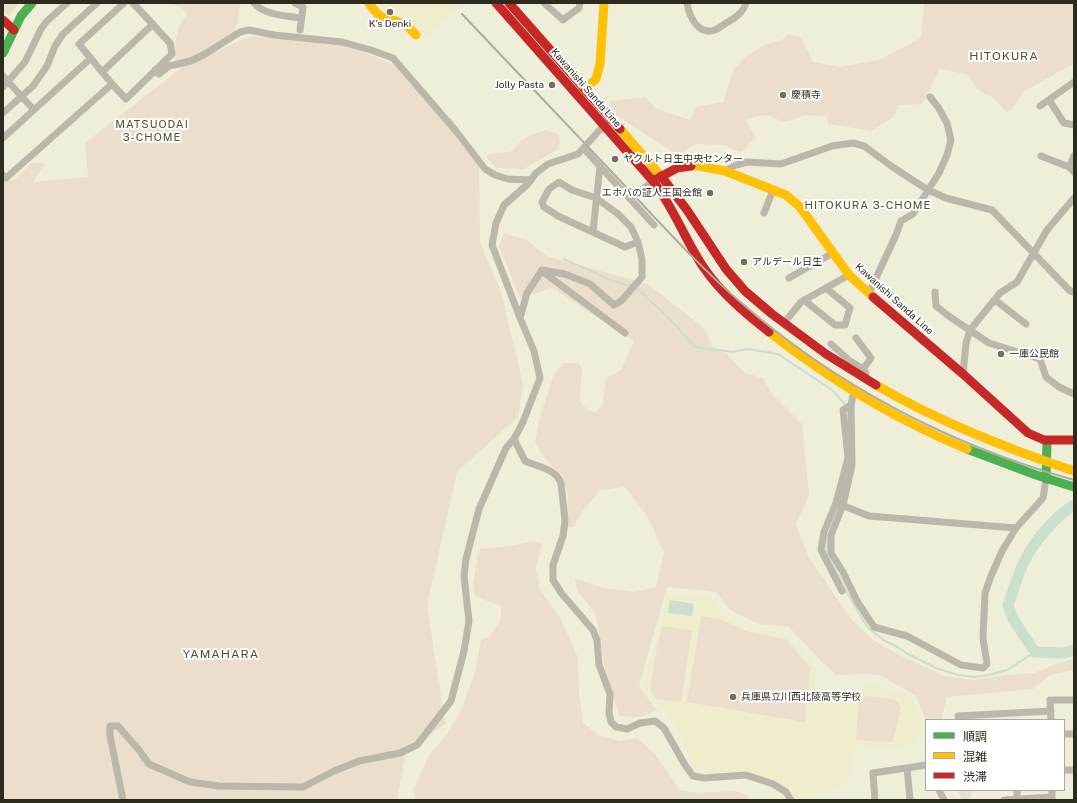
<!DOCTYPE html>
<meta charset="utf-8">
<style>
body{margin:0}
#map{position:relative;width:1077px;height:803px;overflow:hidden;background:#eeeed9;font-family:"Public Sans","Noto Sans JP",sans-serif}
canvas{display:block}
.frame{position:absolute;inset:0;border:4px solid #2c2b1d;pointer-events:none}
.legend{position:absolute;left:925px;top:719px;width:140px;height:72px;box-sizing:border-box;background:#fff;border:1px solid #abaaa5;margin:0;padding:5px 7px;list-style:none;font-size:12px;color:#2c2b1d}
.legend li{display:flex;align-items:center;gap:8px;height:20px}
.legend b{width:20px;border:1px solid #abaaa5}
</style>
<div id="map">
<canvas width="1077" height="803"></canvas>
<div class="frame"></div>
<ul class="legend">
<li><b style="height:5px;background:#4caf50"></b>順調</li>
<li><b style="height:5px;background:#ffc107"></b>混雑</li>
<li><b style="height:5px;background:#c62828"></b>渋滞</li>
</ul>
</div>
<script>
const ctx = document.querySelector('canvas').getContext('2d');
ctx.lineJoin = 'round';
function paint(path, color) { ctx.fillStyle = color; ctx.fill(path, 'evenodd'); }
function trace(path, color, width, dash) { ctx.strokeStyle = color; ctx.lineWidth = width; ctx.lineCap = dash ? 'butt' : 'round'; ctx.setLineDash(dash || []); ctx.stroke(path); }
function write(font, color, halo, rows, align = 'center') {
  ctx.font = font + ' "Public Sans","Noto Sans JP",sans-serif'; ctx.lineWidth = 4; ctx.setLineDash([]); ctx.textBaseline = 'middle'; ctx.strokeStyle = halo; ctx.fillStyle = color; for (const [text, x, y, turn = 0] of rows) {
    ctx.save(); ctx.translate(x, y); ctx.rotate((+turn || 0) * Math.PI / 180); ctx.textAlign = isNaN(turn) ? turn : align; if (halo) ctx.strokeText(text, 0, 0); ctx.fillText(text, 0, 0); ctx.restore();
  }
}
paint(new Path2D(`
 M375 3H458L460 6 424 38 402 13 396 18H389Z
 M669 594 712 599 723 616 756 631 784 632 818 670 813 698 850 703 859 689 871 685 912 697 925 729 908 746 856 745 846 784 806 800H793L750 774 702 777 694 771 680 732 670 715 642 686Z`), '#efedcb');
paint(new Path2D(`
 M3 3H19L9 16 3 12Z
 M167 3H242L239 9V22L235 28V40L195 61 249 37 337 39 400 68 479 159 480 242 501 292 523 384 518 417 457 472 427 605 445 724 406 751 397 800H3V179L13 181 32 162 45 164 33 182 88 177 85 143 180 69 173 54 179 26 187 14 181 7Z
 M924 3H1074V63L1023 92 1011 111 1006 112 993 97 985 94 977 89 970 77 966 74 940 69 925 99 921 104 898 105 894 117 871 131 829 124 826 116 805 115 792 120 783 122 770 116 761 115 745 120 756 137 742 152 734 150 725 145 695 144 678 155 611 112 610 101 646 97 655 108 690 120 696 107 723 102 734 69 745 57 764 45 782 40 788 34 801 37 813 62 840 67 879 60 921 38Z
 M546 130 558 134 560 141 558 149 524 169 496 168 486 157 490 154 510 152 521 141 533 134Z
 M504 233 526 240 549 257 648 284 705 329 712 346 728 355 745 373 763 378 771 393 802 424 809 495 796 525 809 558 852 620 873 640 897 654 944 676 973 680 1006 675 1034 673 1058 663 1074 659V670L1050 675 1033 689 947 697 941 720H926L916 696 880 675 863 674 837 675 823 663 789 627 759 624 730 610 716 592 667 587 639 686 657 710 640 717 620 716 606 675 596 615 577 590 575 578 603 588 635 592 656 587 664 552 647 516 625 487 600 490 582 512 573 527H567L568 495 561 474 547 461 535 442 540 417 554 374 564 363H579L582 369 580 402 588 410 596 412 602 407 606 378 621 370 634 341 552 288 520 298 499 246Z
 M534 541 542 544 536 568 540 590 561 619 578 658 579 694 583 723 599 735 620 741 637 738 654 753 680 790 697 793 736 791 750 796 747 800H415L414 788 430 754 447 734 461 711 476 669 481 640 490 636 501 619V606C492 602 482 600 474 594L473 586 479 549 511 546Z
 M701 616 720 619 749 632 786 639 810 667 805 722 687 702Z
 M663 626 692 631 681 702 657 699 650 690 658 641Z
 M865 696 891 699 898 702 901 708 893 742 856 740 858 706 861 699Z
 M957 790H972L970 799 962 800Z`), '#ecdecc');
paint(new Path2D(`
 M670 600 694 604 692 616 668 613Z`), '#cadfcc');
trace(new Path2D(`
 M564 259 613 281 631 286
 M635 287 667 316 695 347 733 352 748 349 778 354 832 390 846 405
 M828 535 826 552 848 594 867 627 885 641 896 646 906 653 936 668 958 675 974 677 989 675 1007 670 1035 652`), '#cadfcc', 2);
trace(new Path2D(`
 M1074 505C1054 517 1033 543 1023 564 1017 577 1013 591 1008 605L1013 619 1035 652 1064 653 1074 650`), '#cadfcc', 11);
trace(new Path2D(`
 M254 3C264 15 286 16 301 18
 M295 3 303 7 300 30
 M544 3 563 20 579 8 580 3
 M687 3C689 16 698 36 715 30 719 28 723 25 726 23 735 18 743 13 746 3
 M155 70 159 74 169 66 191 61 205 54 240 32 249 30 274 35 342 42 371 50 393 58 456 131 485 169 495 175 508 179 531 180
 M102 72 153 24
 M3 76 34 110
 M112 84 79 44 124 3
 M3 87 25 62 41 29 47 21 67 3
 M1049 100 1064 123 1074 125
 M1040 106 1074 82
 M3 113 33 86 47 66 55 46 63 34 97 3
 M3 138 91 58
 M584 149 654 225
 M1041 156 1069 167 1074 172
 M1069 167 1074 156
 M725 171 736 165 747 162 781 164 832 146 853 143 864 146 894 168 928 190 946 198 992 210 1070 291 1074 292
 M3 175 6 178 112 84 126 99 172 54 170 43 133 3
 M559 182 572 190 596 198 618 214 631 227 638 242 625 247 558 216 544 207 542 202 549 189Z
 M630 199 653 181
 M764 213 773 190
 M593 232 600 166
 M542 270 565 274 590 284 614 305 621 301 642 277V259L638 242
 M543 272 625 333
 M789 278 833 253
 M935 292 936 306 950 317 989 343 1040 359 1046 377 1059 387 1074 394
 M869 293 896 235 901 221 913 214 939 173 947 155 951 140 947 123 938 107 930 97
 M804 300 835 325H845L850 308 826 288
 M995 300 1026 324
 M520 318 527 293 542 270
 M784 323 801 302 849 275
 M856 338 871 358 863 369
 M831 344 850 361 863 369 866 373 863 378
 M963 374 966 343 970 330 1000 293 1017 282 1047 230 1074 198
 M854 391 851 405 852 465 843 505 831 535V553L843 572 857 601 874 627 907 636 961 665 983 668 987 664 983 638 985 593 991 576 1002 551 1016 528 1043 498 1046 479
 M514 439 525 461C538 467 555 468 561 483L565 521 563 536 553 565V580L562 594 593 630 597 640 599 665 610 694 609 713 611 722 616 727 627 729 640 723 655 721 664 728 685 765 693 776 704 778 746 775 773 784 786 792 791 800
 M839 504 869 516 1016 528
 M842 591 821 550 824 532 836 503 848 458 843 410 851 405
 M958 716 1051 711
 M1051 720 1050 700H1074
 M1064 734H1074
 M907 768 910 800
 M1064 770H1074
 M939 790 944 800
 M123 800 110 736V726H118L139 750 149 764 190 782 219 786 303 787 334 771 359 761 400 753 417 745 451 701 464 651 469 621 464 576 466 559 479 509 506 448 514 439 523 422 540 378 534 351 520 318 492 245 496 223 504 205 528 184 536 173 548 164 578 154 606 123
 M875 800 873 773 926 765
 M1004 800 1052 797
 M1017 800V790
 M1052 800V790`), '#bcb7ab', 7);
trace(new Path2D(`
 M3 53 21 16 32 3
 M967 449 1036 475 1074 487
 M1046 479 1047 441`), '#4caf50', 9);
trace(new Path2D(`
 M369 3C383 25 389 15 407 26 410 28 413 32 416 35
 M579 94 596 79 600 64 604 3
 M620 129 661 176
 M691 166 694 165 725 171 786 195 800 207 849 275 873 297
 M769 332C829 379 896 420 967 449
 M876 385C939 422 1005 448 1074 471`), '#ffc107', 9);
trace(new Path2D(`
 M496 3 653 181 677 168 691 166
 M509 3 620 129
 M3 20 14 30
 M661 176 687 210 726 269 745 291 772 314 826 354 876 385
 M653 181C674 208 685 240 704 268 721 293 745 313 769 332
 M873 297 963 374 1028 433 1044 440H1074`), '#c62828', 9);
trace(new Path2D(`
 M462 14C517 72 572 130 627 188 663 226 698 265 738 300 835 385 950 445 1074 480`), '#afaca0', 2);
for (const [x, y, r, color] of [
 [390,12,4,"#706f5f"],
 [552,85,4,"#706f5f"],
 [783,95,4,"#706f5f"],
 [615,159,4,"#706f5f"],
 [710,193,4,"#706f5f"],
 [744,262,4,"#706f5f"],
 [1001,354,4,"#706f5f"],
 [733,697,4,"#706f5f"]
]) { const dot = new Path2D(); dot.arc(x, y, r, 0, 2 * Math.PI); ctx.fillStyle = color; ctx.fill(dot); trace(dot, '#fff', 1.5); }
write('10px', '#2c2b1d', '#fff', [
 ["K's Denki",390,24,"center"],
 ["Jolly Pasta",544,85,"right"],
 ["慶積寺",791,95],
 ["ヤクルト日生中央センター",623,159],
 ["エホバの証人王国会館",702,193,"right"],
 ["アルデール日生",752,262],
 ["一庫公民館",1009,354],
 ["兵庫県立川西北陵高等学校",741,697]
], 'left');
write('10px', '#2c2b1d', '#fff', [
 ["Kawanishi Sanda Line",586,88,49],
 ["Kawanishi Sanda Line",894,299,42]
]);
ctx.letterSpacing = '1px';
write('11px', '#51502f', '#fff', [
 ["MATSUODAI",152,125],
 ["3-CHOME",152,138],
 ["HITOKURA 3-CHOME",868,206]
]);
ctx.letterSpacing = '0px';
ctx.letterSpacing = '1px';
write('12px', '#51502f', '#fff', [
 ["HITOKURA",1004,56],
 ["YAMAHARA",221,654]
]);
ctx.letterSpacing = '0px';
</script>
